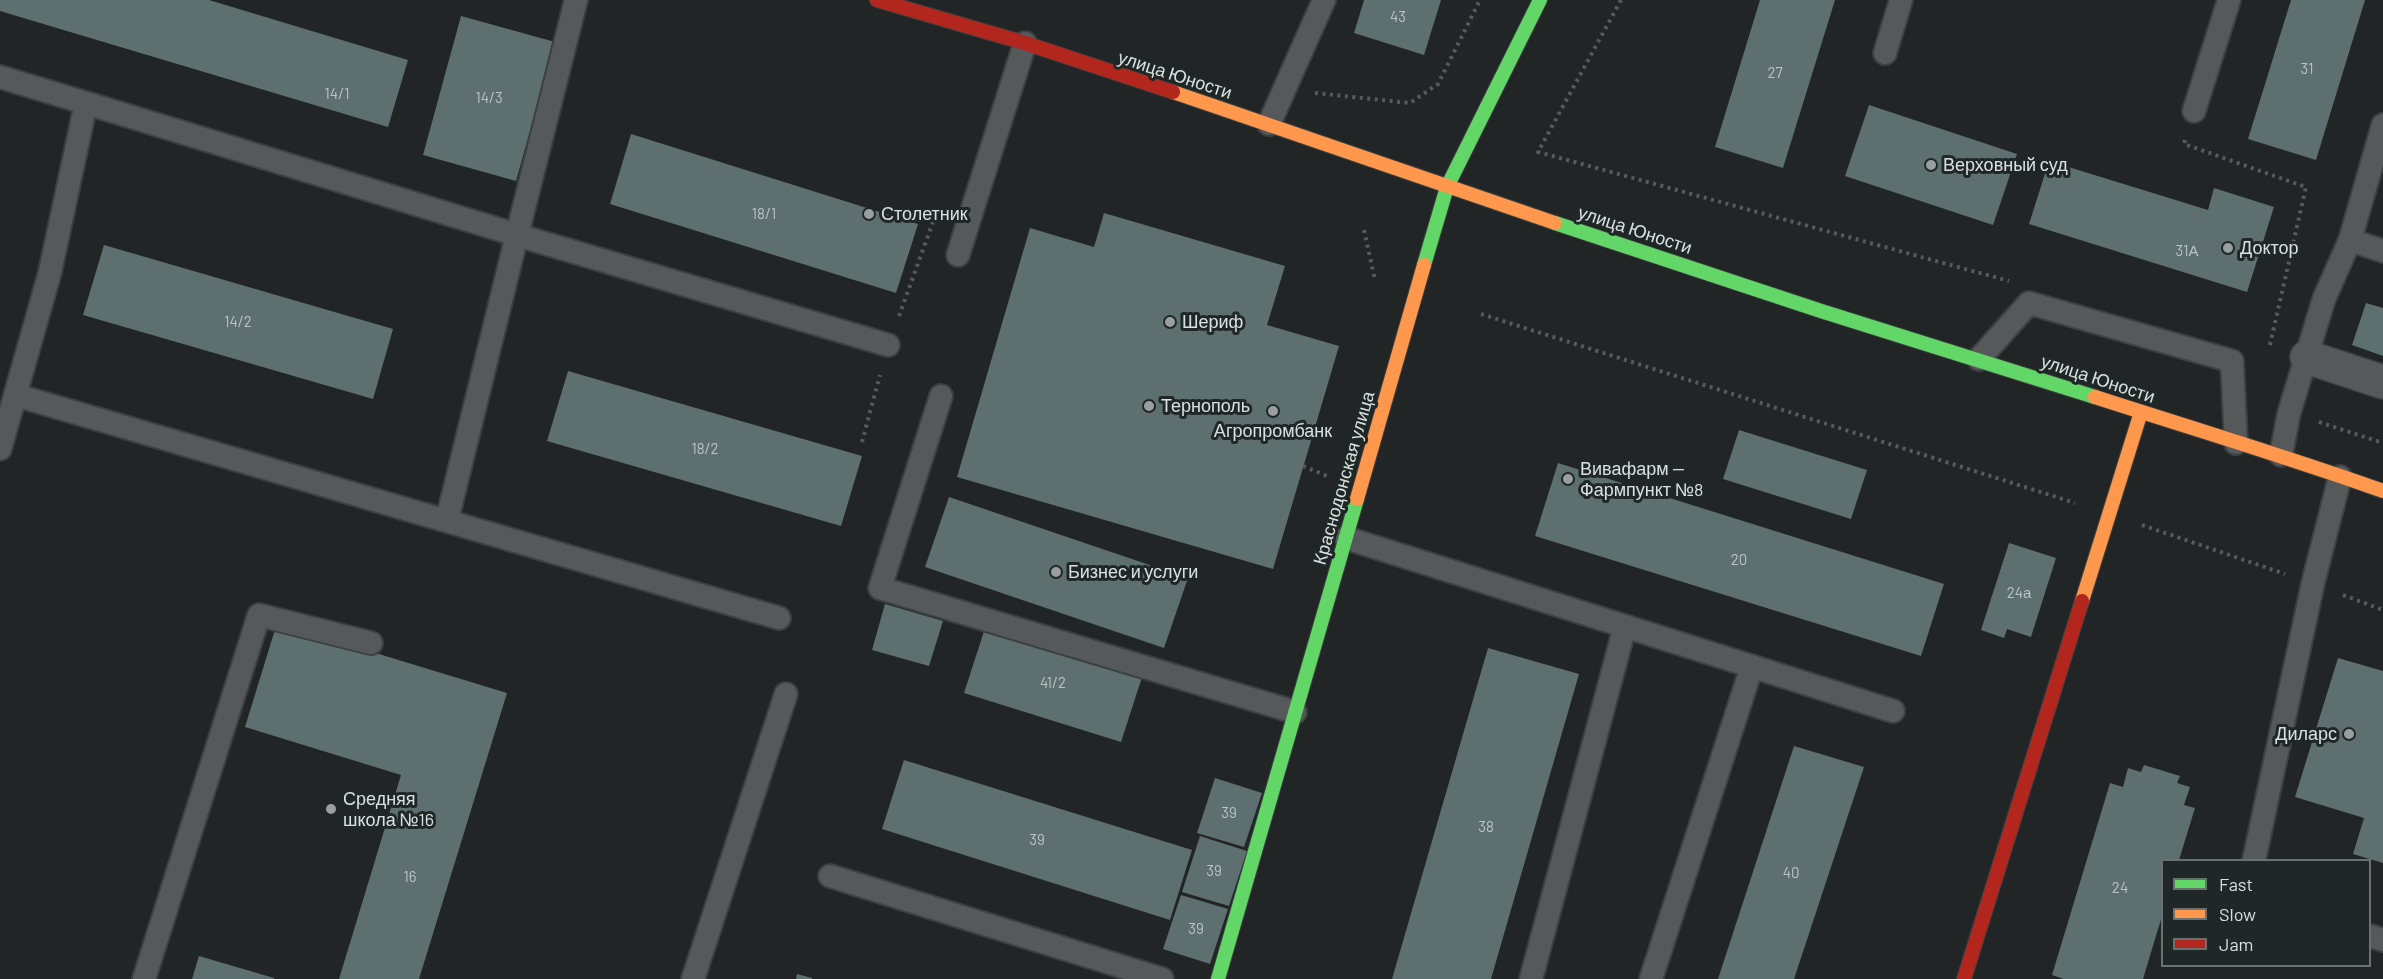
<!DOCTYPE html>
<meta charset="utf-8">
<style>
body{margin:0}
#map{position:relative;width:2383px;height:979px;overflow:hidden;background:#212525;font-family:Barlow,sans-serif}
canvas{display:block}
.legend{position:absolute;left:2161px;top:859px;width:210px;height:108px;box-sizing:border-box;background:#1f2727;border:2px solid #6a7171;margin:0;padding:8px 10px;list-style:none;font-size:18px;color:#dae0e0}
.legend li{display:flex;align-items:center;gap:12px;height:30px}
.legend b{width:30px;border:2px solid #6a7171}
</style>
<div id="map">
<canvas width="2383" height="979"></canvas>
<ul class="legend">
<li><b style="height:8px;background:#63d668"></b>Fast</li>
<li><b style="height:8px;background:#ff974d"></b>Slow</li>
<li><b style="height:8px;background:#b3261e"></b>Jam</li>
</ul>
</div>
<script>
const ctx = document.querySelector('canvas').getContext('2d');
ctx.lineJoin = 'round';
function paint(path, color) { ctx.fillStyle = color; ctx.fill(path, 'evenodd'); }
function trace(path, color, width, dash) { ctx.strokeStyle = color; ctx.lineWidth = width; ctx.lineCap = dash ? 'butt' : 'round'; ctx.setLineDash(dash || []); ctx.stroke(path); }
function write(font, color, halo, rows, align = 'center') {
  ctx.font = font + ' Barlow,sans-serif'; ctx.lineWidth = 6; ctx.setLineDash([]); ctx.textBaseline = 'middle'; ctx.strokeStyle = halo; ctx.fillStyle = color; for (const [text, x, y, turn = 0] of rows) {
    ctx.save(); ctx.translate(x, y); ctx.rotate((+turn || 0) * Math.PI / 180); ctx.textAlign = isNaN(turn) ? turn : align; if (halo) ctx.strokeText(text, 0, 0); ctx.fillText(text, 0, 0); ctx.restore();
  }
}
paint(new Path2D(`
 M0 0H209L408 60 388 127 0 11Z
 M1364 0H1441L1424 55 1354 33Z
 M1760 0H1835L1783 168 1715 147Z
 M2291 0H2365L2316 160 2248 139Z
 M461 16 555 42 516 181 423 155Z
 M1869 105 2017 154 1993 225 1845 176Z
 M631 134 918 224 896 293 610 204Z
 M2049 161 2208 210 2214 188 2274 207 2247 292 2029 224Z
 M1104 213 1285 266 1267 325 1339 346 1273 569 957 477 1030 228 1094 247Z
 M104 245 393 329 373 399 83 315Z
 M2366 303 2383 308V356L2352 345Z
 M568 371 862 456 841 526 547 441Z
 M1739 430 1867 470 1851 519 1723 479Z
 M1558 463 1944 584 1921 656 1535 536Z
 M949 497 1188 578 1164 648 925 567Z
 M2009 543 2056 558 2031 637 2007 629 2004 638 1981 630Z
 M885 604 943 621 929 666 872 650Z
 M277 623 507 693 419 979H339L401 775 245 727Z
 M986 625 1143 674 1121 742 964 693Z
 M1488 648 1579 674 1491 979H1392Z
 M2338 658 2383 671V863L2353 854 2364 818 2295 797Z
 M1794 746 1864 767 1794 979H1718Z
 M904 760 1192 850 1170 920 882 829Z
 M2144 765 2180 776 2177 783 2190 787 2184 805 2195 808 2179 860H2162V916L2143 979H2064L2052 975 2110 783 2123 787 2128 768 2141 772Z
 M1215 778 1262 793 1244 847 1197 833Z
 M1200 836 1247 851 1229 906 1182 892Z
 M1181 895 1228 909 1210 964 1163 949Z
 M199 956 274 978V979H192Z
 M797 974 812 978V979H796Z`), '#5e6f6f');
const lane = new Path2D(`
 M1885 53 1901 0
 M0 77 86 103
 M2194 111 2229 0
 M1269 124 1324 0
 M2350 240 2383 251
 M958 255 1025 43
 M1979 359 2029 303 2232 361 2236 443
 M15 395 779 618
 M941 396 880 588 1295 712
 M0 449 50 272 86 103 517 235 576 0
 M2281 455 2289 413 2324 299 2350 240 2383 125
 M447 520 517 235 888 345
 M1346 538 1893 711
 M2254 860 2313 583 2340 477
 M830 876 1162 979
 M2370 936 2383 940
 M144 979 259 615 371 643
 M693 979 786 694
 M1531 979 1625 626
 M1651 979 1752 666`);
const street = new Path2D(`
 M2307 357 2383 382`);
const fast = new Path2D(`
 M1555 223 1821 311 2095 397
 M1424 265 1447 187 1540 0
 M1218 979 1357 499`);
const slow = new Path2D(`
 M1173 92 1555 223
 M2095 397C2191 428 2288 457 2383 491
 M1357 499 1424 265
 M2082 601 2141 412`);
const jam = new Path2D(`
 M877 0 1025 43 1173 92
 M1964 979 2082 601`);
trace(lane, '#3c4040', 26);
trace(street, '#3c4040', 36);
trace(fast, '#3c4040', 16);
trace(slow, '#3c4040', 16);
trace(jam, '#3c4040', 16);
trace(new Path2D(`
 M1621 0 1538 152 2009 281
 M1315 93 1410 103 1438 84 1480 0
 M2185 140 2184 144 2306 187 2269 349
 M1364 230 1375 280
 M1481 314 2075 503
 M899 316 933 222
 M2319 422 2383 443
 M862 442 880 375
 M1303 466 1327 476
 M2142 525 2285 574
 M2343 595 2383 610`), '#575b5b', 4, [3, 4.5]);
trace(lane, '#555959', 22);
trace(street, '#555959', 33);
trace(fast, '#63d668', 14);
trace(slow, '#ff974d', 14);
trace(jam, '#b3261e', 14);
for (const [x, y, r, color] of [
 [1931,165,6,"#999f9f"],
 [869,214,6,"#999f9f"],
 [2228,248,6,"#999f9f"],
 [1170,322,6,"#999f9f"],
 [1149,406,6,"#999f9f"],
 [1273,411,6,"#999f9f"],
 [1568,479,6,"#999f9f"],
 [1056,572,6,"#999f9f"],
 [2349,734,6,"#999f9f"],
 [331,809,6,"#999f9f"]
]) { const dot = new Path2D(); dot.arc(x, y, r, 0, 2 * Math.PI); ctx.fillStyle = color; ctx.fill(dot); trace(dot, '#1f2727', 2); }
write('15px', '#bbc4c4', null, [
 ["43",1398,17],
 ["31",2307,69],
 ["27",1775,73],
 ["14/1",337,94],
 ["14/3",489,98],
 ["18/1",764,214],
 ["31А",2187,251],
 ["14/2",238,322],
 ["18/2",705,449],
 ["20",1739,560],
 ["24а",2019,593],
 ["41/2",1053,683],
 ["39",1229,813],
 ["38",1486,827],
 ["39",1037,840],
 ["39",1214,871],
 ["40",1791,873],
 ["16",410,877],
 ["24",2120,888],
 ["39",1196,929]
]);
write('18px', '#dae0e0', '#1f2727', [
 ["улица Юности",1175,75,18],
 ["улица Юности",1635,230,18],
 ["улица Юности",2098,379,18],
 ["Краснодонская улица",1344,478,-74]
]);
write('18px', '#dae0e0', '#1f2727', [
 ["Верховный суд",1943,165],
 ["Столетник",881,214],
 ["Доктор",2240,248],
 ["Шериф",1182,322],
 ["Тернополь",1161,406],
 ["Агропромбанк",1273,431,"center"],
 ["Вивафарм —",1580,469],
 ["Фармпункт №8",1580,490],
 ["Бизнес и услуги",1068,572],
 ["Диларс",2337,734,"right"],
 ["Средняя",343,799],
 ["школа №16",343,820]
], 'left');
</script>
